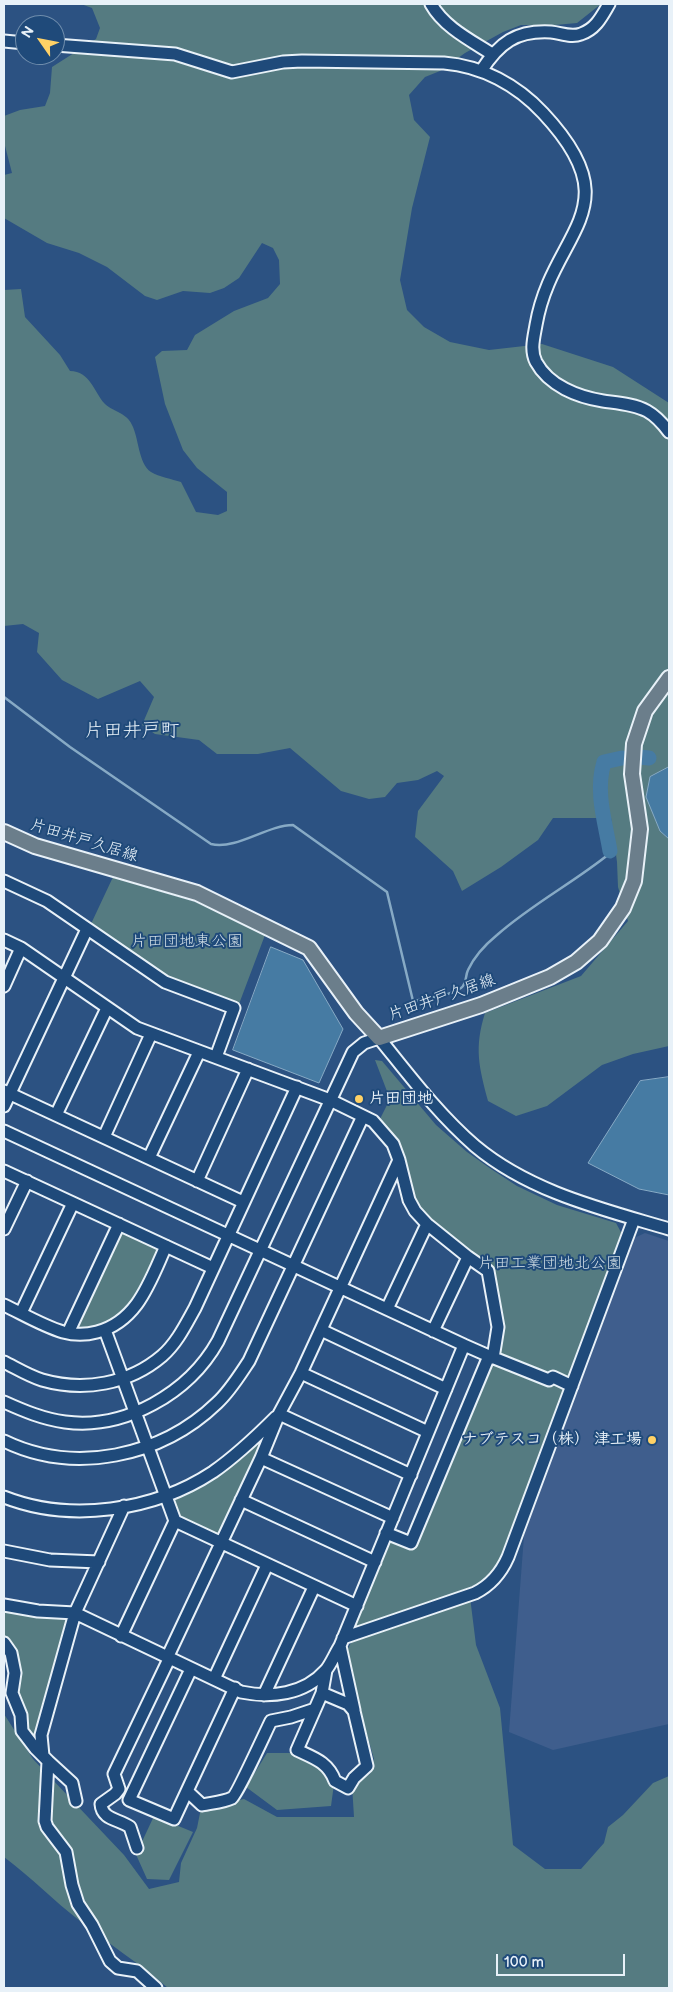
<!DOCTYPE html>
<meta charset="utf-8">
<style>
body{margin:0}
#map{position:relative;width:673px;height:1992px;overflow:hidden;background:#2c5282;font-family:"Balsamiq Sans",sans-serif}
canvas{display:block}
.frame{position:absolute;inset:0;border:5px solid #e8f1f8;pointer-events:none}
.north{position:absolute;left:15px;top:15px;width:50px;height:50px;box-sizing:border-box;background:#1f4a7a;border:1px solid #6f8dac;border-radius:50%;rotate:303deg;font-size:14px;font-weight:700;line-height:20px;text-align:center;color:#e8f1f8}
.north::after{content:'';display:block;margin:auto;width:18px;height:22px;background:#ffd166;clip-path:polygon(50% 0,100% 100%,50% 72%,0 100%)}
.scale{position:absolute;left:496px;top:1954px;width:129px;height:22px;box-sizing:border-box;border:2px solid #e8f1f8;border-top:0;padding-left:6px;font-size:15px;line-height:18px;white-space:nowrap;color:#e8f1f8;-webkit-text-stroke:4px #1f4a7a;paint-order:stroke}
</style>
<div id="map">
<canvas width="673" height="1992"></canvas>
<div class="frame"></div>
<div class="north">N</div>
<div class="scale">100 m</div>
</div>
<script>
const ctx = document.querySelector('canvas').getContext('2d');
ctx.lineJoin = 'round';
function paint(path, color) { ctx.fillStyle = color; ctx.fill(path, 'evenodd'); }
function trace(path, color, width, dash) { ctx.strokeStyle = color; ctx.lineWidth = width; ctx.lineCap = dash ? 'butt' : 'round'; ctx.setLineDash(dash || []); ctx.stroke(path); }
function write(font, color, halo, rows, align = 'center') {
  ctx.font = font + ' "Balsamiq Sans","Klee One",sans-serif'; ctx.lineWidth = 4; ctx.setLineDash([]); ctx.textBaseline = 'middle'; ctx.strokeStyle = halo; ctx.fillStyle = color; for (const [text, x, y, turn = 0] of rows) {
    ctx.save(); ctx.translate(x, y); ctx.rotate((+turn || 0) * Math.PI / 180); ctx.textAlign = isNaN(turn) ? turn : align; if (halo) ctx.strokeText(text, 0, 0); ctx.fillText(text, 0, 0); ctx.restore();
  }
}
paint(new Path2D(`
 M645 1233 669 1241V1724L553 1750 509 1732 525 1523 632 1239Z`), '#3f5e8d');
paint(new Path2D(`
 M81 4H601L577 23 555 25H521L503 32 465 53 440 71 425 77 409 95 414 120 430 137 412 208 400 280 407 310 424 327 450 342 489 350 542 344 613 367 669 403V767L650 777 660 831 669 839V1046L633 1054 602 1065 547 1106 516 1116 488 1101C479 1067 474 1048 485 1013L581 976 628 921 618 887 617 862 611 818H553L538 840 501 867 462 891 453 871 415 837 418 811 444 776 437 771 418 780 397 783 385 797 369 799 341 791 290 748 258 754H217L199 740 155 734 142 725 154 697 140 681 98 699 62 680 37 652 39 633 23 624 4 626V290L21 289 25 317 60 355 70 371C90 371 94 392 105 404 114 412 127 413 132 425 139 438 138 463 151 472 159 477 172 479 181 482L196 512 218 515 227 511V492L197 468 183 450 165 404 155 357 162 351 187 350 195 335 234 311 268 298 280 284 279 260 273 248 262 243 239 278 224 288 210 293 183 291 157 300 145 296 107 267 79 253 47 243 4 218V175L12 173 4 142V116L20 110 45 106 50 93 52 67 96 39 100 28 92 8Z
 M113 877 196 902 265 935 239 1004 167 978 90 926Z
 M375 1060 382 1061 436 1125 467 1152 491 1169 517 1186 557 1205 616 1223 623 1236 502 1558C493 1572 485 1583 469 1589L476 1645 500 1708 513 1845 545 1869H581L604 1843 608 1827 623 1815 653 1783 669 1776V1988H168C140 1964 109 1944 80 1921 54 1901 31 1877 4 1857V1714L33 1759 124 1855 149 1889 179 1882 181 1863 197 1828 201 1808 244 1799 277 1817H354L352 1785 370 1774 374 1759 344 1655 359 1629 350 1631 386 1542 393 1539 412 1547 488 1365 498 1351 491 1270 424 1214 416 1204 379 1121 390 1099Z
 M124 1231 156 1246 159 1251C145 1281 136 1310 104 1325 97 1329 88 1329 81 1330L76 1326 119 1234Z
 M258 1442 262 1445 222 1533 215 1535 179 1518 172 1502 175 1495Z
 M4 1610 52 1617H64L68 1621 41 1748 27 1735 4 1639Z
 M267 1753H290L319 1765 334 1784 331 1806 277 1810 246 1787Z
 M154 1816 193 1832 169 1880 147 1879 134 1850 139 1848Z`), '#557b81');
const water = new Path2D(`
 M669 767V839L660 831 646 797 650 777Z
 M271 947 303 960 343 1029 319 1083 233 1050Z
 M669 1077V1195L639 1189 588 1163 640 1081Z`);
paint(water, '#467ba3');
trace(water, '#87aac5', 1);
trace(new Path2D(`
 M4 697 70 747 211 844C237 850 267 825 293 825L387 892 413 1001C429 998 448 996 461 988 467 984 465 976 468 970 474 957 486 944 497 935 532 904 573 883 609 854L610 851`), '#87aac5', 2.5);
trace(new Path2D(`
 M639 757 649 758
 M610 851C605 821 595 792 604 762L622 758`), '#467ba3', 15);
const minor = new Path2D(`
 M431 4C444 27 470 40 492 54
 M4 41 25 43
 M55 45 175 54 232 72 283 62 302 61 444 63C482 66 517 85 543 113 634 210 552 231 536 325 534 337 530 350 536 362 549 386 578 397 603 401 617 403 634 404 647 411 656 416 663 424 669 432
 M481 71C499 43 516 30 551 32 561 33 571 38 581 34 596 29 602 16 609 4
 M4 881 47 901 165 982 234 1008 216 1057
 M4 940 21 948 137 1028 330 1100 373 1121 393 1144 399 1160 409 1200 415 1211 427 1224 468 1257 433 1331
 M4 986 21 948
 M4 1091 243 1202
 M4 1106 87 929
 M56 1115 107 1008
 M4 1131 464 1345 340 1646C335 1654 331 1664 326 1670 304 1695 271 1698 241 1692L75 1613 38 1611 4 1605
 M104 1137 151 1034
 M149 1158 199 1052
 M4 1171 213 1268
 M197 1181 248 1069
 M4 1229 27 1181
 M468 1257 488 1271 498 1327 493 1358
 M4 1305C23 1314 43 1326 63 1332 74 1335 86 1335 97 1332 138 1321 150 1281 166 1246
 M387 1309 427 1224
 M21 1313 73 1203
 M105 1330 175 1521 357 1606
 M321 1330 446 1389
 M68 1333 119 1224
 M489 1356 549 1380 553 1377 572 1386
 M4 1362C16 1368 29 1376 42 1380 84 1392 129 1384 162 1356 177 1343 186 1324 195 1308L297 1087
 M301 1373 428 1432
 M4 1402C24 1411 43 1419 65 1422 125 1430 189 1393 218 1341L353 1052 364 1043 379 1038C409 1075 438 1114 475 1146 530 1192 602 1209 669 1229
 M279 1414 411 1475
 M4 1441C74 1475 161 1457 217 1403 230 1391 239 1376 249 1361L363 1116
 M261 1458 393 1518
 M4 1497C70 1523 154 1511 213 1472 236 1456 256 1437 276 1417
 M241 1500 375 1562
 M124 1506 75 1613 41 1735 43 1756 48 1761 45 1821 47 1827 66 1852 72 1885 78 1904 92 1925 110 1961 118 1968 137 1971 156 1988
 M386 1533 411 1543 489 1356 464 1345
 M4 1551 50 1560 99 1562
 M121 1636 175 1521
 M343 1638 475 1593C491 1585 501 1573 508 1557L634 1219
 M4 1643 11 1653 15 1673 12 1693 21 1715 22 1731 35 1748 43 1756
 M340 1646 354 1710
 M167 1658 261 1458 279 1414 301 1373 399 1160
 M191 1669 129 1800 174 1819 235 1688
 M214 1679 267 1565
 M264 1695 314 1587
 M315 1709 297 1750C314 1758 328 1762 335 1781L348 1788 354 1778 367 1766 354 1711 348 1704 322 1693
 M48 1761 72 1783 76 1801
 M187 1791 202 1805C211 1803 224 1802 232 1798 237 1795 266 1731 271 1721L291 1717 315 1709 322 1693 326 1670
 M137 1848 130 1827C119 1819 102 1820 101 1804L115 1794 119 1789 114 1774 169 1659`);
const major = new Path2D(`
 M4 832 35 846 197 893 309 948 356 1013 379 1038 481 1005 550 977 576 962 600 941 623 908 634 881 640 829 632 774 634 744 645 711 669 678`);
trace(minor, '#e8f1f8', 15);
trace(major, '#e8f1f8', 18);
trace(minor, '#1f4a7a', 11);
trace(major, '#6b7e8b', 14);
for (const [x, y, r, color] of [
 [359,1099,5,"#ffd166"],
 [652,1440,5,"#ffd166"]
]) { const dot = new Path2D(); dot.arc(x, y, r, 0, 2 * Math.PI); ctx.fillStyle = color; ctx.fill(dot); trace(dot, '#1f4a7a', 2); }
write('16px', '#e8f1f8', '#1f4a7a', [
 ["片田井戸久居線",84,841,17],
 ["片田井戸久居線",442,998,-19]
]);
write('16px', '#d2dfe6', '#1f4a7a', [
 ["片田団地東公園",187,942],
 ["片田工業団地北公園",550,1264]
]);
write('bold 16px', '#e8f1f8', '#1f4a7a', [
 ["片田団地",369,1099],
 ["ナブテスコ（株） 津工場",642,1440,"right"]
], 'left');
write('19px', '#e8f1f8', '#1f4a7a', [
 ["片田井戸町",132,731]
]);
</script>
